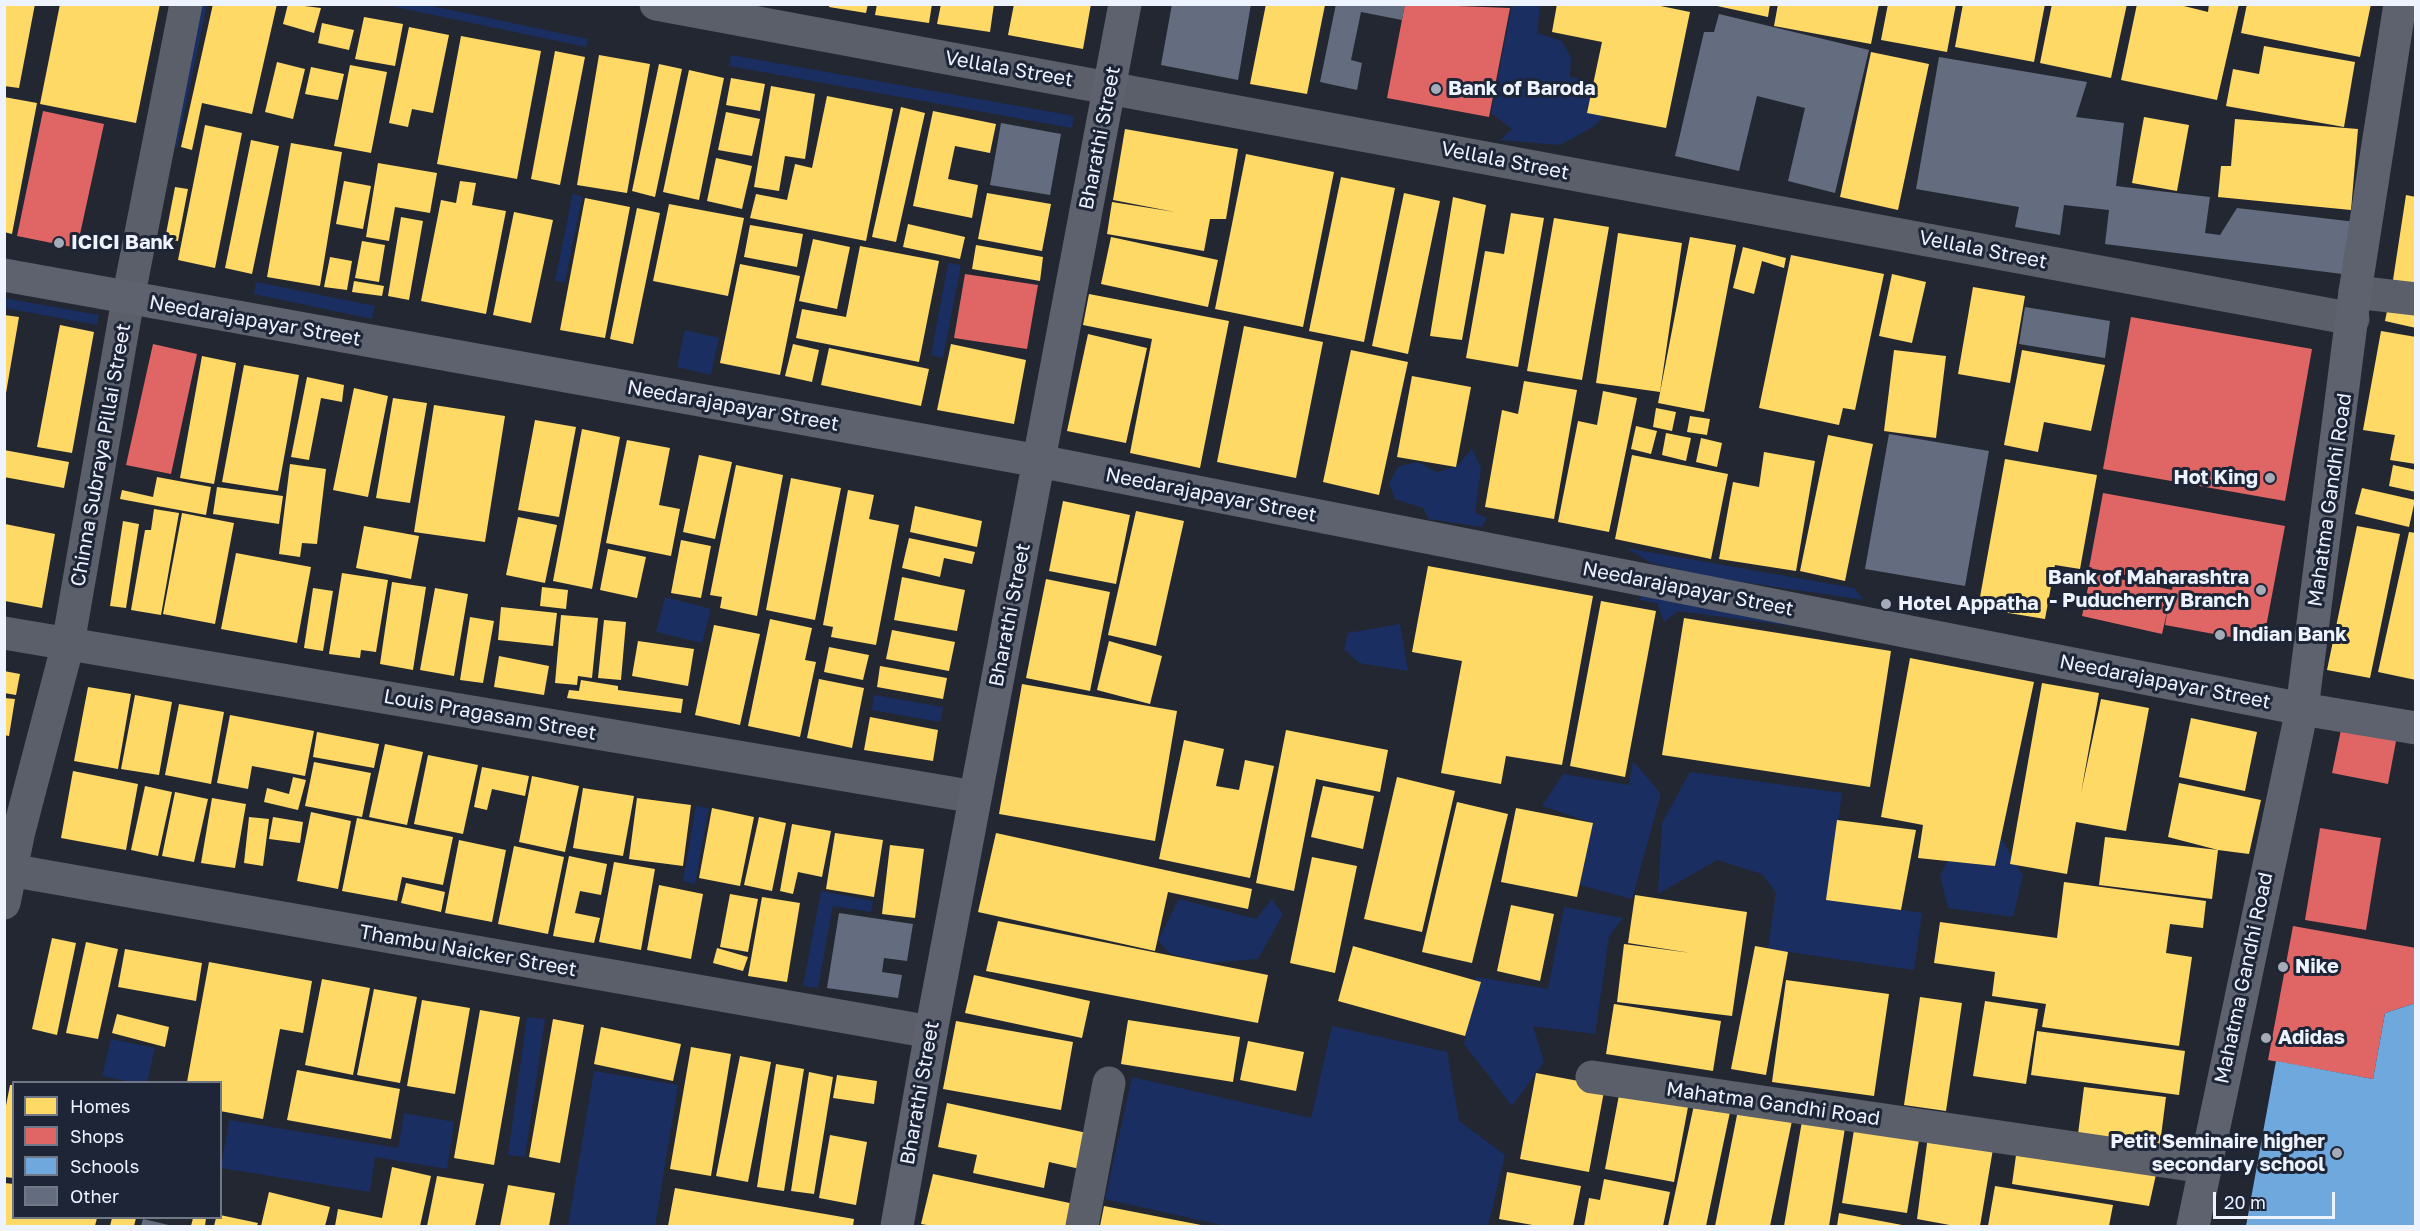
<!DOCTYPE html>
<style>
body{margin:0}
#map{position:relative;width:2420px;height:1231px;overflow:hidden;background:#232731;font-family:"Golos Text",sans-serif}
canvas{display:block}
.frame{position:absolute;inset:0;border:6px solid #edf3ff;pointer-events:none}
.legend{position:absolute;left:12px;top:1081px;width:210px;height:138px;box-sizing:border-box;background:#1d2537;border:2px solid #707787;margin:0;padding:8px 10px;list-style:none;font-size:18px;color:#edf3ff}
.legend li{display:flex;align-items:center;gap:12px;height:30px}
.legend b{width:30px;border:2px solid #707787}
.scale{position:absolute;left:2213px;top:1192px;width:122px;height:27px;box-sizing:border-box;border:3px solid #edf3ff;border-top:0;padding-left:8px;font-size:18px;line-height:21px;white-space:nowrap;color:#edf3ff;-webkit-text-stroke:4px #1d2537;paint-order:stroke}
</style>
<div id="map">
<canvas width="2420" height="1231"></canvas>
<div class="frame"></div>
<ul class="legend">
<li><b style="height:16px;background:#ffd966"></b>Homes</li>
<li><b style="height:16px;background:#e06666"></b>Shops</li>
<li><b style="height:16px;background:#6fa8dc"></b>Schools</li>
<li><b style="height:16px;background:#646d80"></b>Other</li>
</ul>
<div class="scale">20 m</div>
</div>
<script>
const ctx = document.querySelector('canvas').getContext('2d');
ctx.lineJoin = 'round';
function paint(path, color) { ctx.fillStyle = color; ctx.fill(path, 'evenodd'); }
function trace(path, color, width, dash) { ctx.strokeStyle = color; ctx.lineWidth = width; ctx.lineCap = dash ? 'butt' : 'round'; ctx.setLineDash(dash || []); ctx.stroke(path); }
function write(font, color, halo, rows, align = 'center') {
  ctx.font = font + ' "Golos Text",sans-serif'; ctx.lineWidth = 6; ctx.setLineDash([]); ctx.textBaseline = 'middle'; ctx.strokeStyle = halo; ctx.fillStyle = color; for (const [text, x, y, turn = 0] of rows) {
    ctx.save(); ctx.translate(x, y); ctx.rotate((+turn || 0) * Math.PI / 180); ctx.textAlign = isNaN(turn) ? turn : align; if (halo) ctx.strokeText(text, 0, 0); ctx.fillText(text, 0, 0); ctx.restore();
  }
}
paint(new Path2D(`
 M1512 4 1540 5 1537 33 1562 41 1571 58 1570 77C1595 80 1601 87 1610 111L1593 127 1560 145 1500 140 1512 129 1491 113Z
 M201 5H207L177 147 171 146Z
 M386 5H427L588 39 586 47Z
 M731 55 1074 116 1072 128 729 66Z
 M573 193 582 197 565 282 555 281Z
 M948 263 961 265 943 358 931 355Z
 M256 282 375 306 372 319 254 294Z
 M4 298 99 315 97 325 5 308Z
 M685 330 719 338 711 375 677 367Z
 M1472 449 1481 468 1475 513 1487 518 1482 527 1429 519 1423 508 1395 499 1389 483 1399 466 1418 462 1436 472 1456 467Z
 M1626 548 1854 588 1864 600 1709 577 1652 563Z
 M1643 583 1815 629 1678 611 1664 622 1657 603 1640 600Z
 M665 597 711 609 702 643 656 632Z
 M1400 624 1408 671 1359 663 1344 649 1348 633Z
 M874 695 943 707 940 722 872 710Z
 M1633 761 1661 794 1632 899 1580 885 1593 823 1542 806 1563 774 1629 785Z
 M1690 772 1842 793 1828 899 1922 913 1914 970 1768 949 1776 893 1762 874 1717 860 1658 894 1662 823Z
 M696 806 709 808 695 884 683 881Z
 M1998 833 2023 876 2013 917 1948 908 1940 876 1957 843Z
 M821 891 873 901 871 912 833 906 818 988 803 986Z
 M1179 899 1256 919 1272 899 1283 914 1258 959 1207 963 1170 954 1158 940Z
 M1564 907 1623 918 1609 936 1595 1034 1533 1026 1544 1062 1512 1106 1464 1044 1476 977 1548 989Z
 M527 1017 545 1019 525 1157 508 1155Z
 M1332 1026 1447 1052 1459 1121 1505 1155 1488 1226H1226L1105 1199 1132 1077 1311 1118Z
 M111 1039 155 1048 147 1082H131L102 1076Z
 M594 1071 678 1085 655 1226H568Z
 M404 1113 454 1122 447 1169 375 1157 370 1192 221 1168 229 1120 398 1148Z`), '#1a2e61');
paint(new Path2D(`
 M4 4H35L19 88 4 86Z
 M60 4H160L136 123 40 104Z
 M213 4H277L252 114 202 103 192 150 181 147Z
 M288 4 321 8 314 33 283 24Z
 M830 4H868L866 13 829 7Z
 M877 4H932L929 23 875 15Z
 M941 4H994L990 32 937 24Z
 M1014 4H1091L1083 49 1008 35Z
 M1266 4 1325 5 1307 94 1250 84Z
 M1557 4H1651L1690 12 1666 128 1587 113 1602 42 1552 32Z
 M1708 4H1770L1768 17Z
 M1778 4H1879L1871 44 1774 26Z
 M1888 4H1956L1947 52 1881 40Z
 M1963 4H2045L2034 62 1955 47Z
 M2052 4H2127L2111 78 2040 63Z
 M2137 4H2176L2208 12 2209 4H2239L2217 100 2121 80Z
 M2247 4H2371L2360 57 2241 33Z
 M364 17 403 24 395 66 355 59Z
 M322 23 354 30 349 50 318 43Z
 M409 27 449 35 433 113 412 109 408 127 389 123Z
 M461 36 541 51 517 179 437 164Z
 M2264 46 2355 62 2344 127 2226 106 2233 69 2259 74Z
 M555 51 585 57 560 185 531 179Z
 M1871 52 1929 64 1898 210 1840 197Z
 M599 55 650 64 627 193 577 185Z
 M277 62 305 69 293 119 265 112Z
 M659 64 682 69 655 197 632 191Z
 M350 65 387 72 371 153 334 146Z
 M311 67 344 74 338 100 305 94Z
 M689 70 724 78 699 200 663 192Z
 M731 78 765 84 760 111 726 105Z
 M771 86 815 94 805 159 785 156 779 191 754 187Z
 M827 96 893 109 866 241 750 218 756 194 787 200 795 164 812 168Z
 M4 97 37 103 12 234 4 232Z
 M901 107 925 113 896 242 872 237Z
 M933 111 996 124 990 153 955 146 948 179 978 185 972 218 913 206Z
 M726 112 760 119 752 156 718 150Z
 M2144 117 2189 125 2177 191 2132 183Z
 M2235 119 2358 129 2351 210 2218 197 2221 166H2231Z
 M205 125 242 133 215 268 178 260Z
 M1125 129 1238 149 1226 219H1210L1204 251 1107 234 1112 202 1175 212 1113 200Z
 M251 140 279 146 252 274 225 268Z
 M291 143 342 152 320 286 267 277Z
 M1246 154 1334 172 1303 327 1215 309Z
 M716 158 752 166 742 209 707 201Z
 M378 163 437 173 430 213 395 207 389 241 366 237Z
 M1341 177 1395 188 1364 342 1309 331Z
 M344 181 371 186 363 229 336 224Z
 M460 181 476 183 472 205 506 211 486 314 421 301 441 200 456 203Z
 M175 187 188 189 178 241 165 239Z
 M987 193 1051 204 1042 251 978 239Z
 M1404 193 1440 201 1408 354 1372 346Z
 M2406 195 2416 197V284L2393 280Z
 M1453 197 1486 205 1462 340 1430 336Z
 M585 198 630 207 605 338 560 330Z
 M669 204 744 218 728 296 653 281Z
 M637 208 660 213 633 344 610 339Z
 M514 212 553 220 531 323 493 315Z
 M1511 213 1544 218 1518 367 1466 358 1485 251 1504 254Z
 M401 217 423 221 409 300 388 296Z
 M1554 218 1609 227 1582 380 1527 371Z
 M908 224 965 237 960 259 903 247Z
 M750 225 803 234 797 267 744 257Z
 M1618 233 1682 243 1660 392 1596 383Z
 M1111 237 1218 260 1208 307 1101 284Z
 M1690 237 1736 245 1704 412 1658 403Z
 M813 239 850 247 837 309 799 301Z
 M362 241 385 245 379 282 355 278Z
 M976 245 1043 257 1040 281 972 269Z
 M860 246 939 261 919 362 796 338 802 309 846 317Z
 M1743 247 1786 258 1784 268 1762 261 1754 294 1733 288Z
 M1791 255 1884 274 1855 410 1843 408 1839 425 1759 408Z
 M330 257 352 261 347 290 324 287Z
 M740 264 800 276 780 375 720 363Z
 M1892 274 1926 282 1912 343 1879 336Z
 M354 281 384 286 382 296 352 292Z
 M1973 287 2025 296 2010 383 1958 374Z
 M1089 294 1229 321 1200 468 1130 453 1152 339 1083 325Z
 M2390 296 2416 302V328L2385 321Z
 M4 315 19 317 6 393H4Z
 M60 325 94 332 72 453 37 447Z
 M1244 326 1323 342 1296 478 1217 462Z
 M2381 331 2416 337V464L2390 460 2395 435 2363 430Z
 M1088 334 1147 348 1126 443 1067 431Z
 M793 344 819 350 812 382 785 376Z
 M951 344 1026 360 1014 424 937 410Z
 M829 348 929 369 921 406 821 385Z
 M1351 350 1408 362 1379 495 1323 482Z
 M1894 350 1946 356 1936 438 1884 431Z
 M2022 350 2105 365 2091 431 2044 422 2038 452 2004 445Z
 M202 356 236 363 214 484 180 478Z
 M244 365 299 375 278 491 222 482Z
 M1412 376 1471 387 1456 467 1397 457Z
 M307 377 344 385 342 402 321 398 309 460 291 457Z
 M1524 381 1577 390 1554 519 1485 507 1502 410 1518 414Z
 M354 388 388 396 368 497 333 490Z
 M1603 391 1637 398 1609 532 1558 522 1578 421 1597 425Z
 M393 398 427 403 410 503 376 498Z
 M434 405 505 416 485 542 414 532Z
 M1656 408 1676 412 1672 431 1653 427Z
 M1690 416 1710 419 1707 435 1687 432Z
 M535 420 576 427 559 517 518 510Z
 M1636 426 1657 431 1651 454 1631 449Z
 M582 429 620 437 592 589 553 581Z
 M1666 433 1691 438 1686 461 1662 455Z
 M1828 435 1873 444 1845 581 1800 571Z
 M1701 438 1722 443 1717 467 1696 462Z
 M627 440 670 448 659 505 680 509 671 556 606 543Z
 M4 450 69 462 64 488 4 477Z
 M1764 452 1815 461 1796 571 1719 559 1733 482 1759 487Z
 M699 455 732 462 715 539 683 532Z
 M1632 455 1728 474 1711 559 1615 539Z
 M2005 459 2097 475 2080 569 2055 565 2045 619 1978 608Z
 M290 464 326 469 317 544 302 543 300 557 279 554Z
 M736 465 783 475 757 616 720 608 722 597 710 595Z
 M2393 465 2416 470V492L2389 486Z
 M157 477 211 487 206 515 120 499 122 490 153 497Z
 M791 478 841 488 815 620 766 610Z
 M217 487 283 496 279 524 213 514Z
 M2362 488 2415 500 2409 527 2355 514Z
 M848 490 874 495 869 519 899 525 876 645 831 637 833 627 823 625Z
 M1063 501 1130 515 1116 584 1049 571Z
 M915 506 982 521 977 547 910 532Z
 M154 509 179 513 161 615 131 610 145 530H151Z
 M1136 511 1184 521 1156 646 1108 635Z
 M182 513 234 523 215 624 163 614Z
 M518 517 557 525 545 583 506 575Z
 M123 521 139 524 126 608 110 606Z
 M5 524 55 534 42 608 5 601Z
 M364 526 419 536 411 579 356 568Z
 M2357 526 2400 534 2370 678 2327 670Z
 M2409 532 2416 533V680L2378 672Z
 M909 538 975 552 972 564 944 558 940 577 902 568Z
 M681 540 711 546 701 598 671 593Z
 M608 549 646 557 637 598 600 590Z
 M236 553 311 567 297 643 221 629Z
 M1428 566 1593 596 1562 765 1506 756 1501 784 1441 773 1462 661 1412 652Z
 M342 573 388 580 376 652 361 650 360 658 329 654Z
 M902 577 965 590 957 631 894 620Z
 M1046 579 1110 592 1090 691 1026 678Z
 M392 582 426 587 413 670 380 664Z
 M542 587 568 590 566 609 540 606Z
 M313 588 333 591 323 651 304 648Z
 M435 588 468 594 454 676 420 670Z
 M1601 601 1656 611 1625 777 1570 766Z
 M501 607 557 613 553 646 498 640Z
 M561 615 598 618 592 678 578 676 577 685 555 683Z
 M470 617 494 621 483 683 460 680Z
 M1684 618 1891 651 1870 787 1662 755Z
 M770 619 812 628 805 660 816 662 800 737 748 726Z
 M604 620 626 622 621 680 598 678Z
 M714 625 760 634 740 725 695 715Z
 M892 630 955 642 949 671 886 659Z
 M638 641 694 649 688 686 632 676Z
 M1109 641 1162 656 1150 704 1097 690Z
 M829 647 869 655 863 680 824 672Z
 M499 656 549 666 544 695 494 687Z
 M1910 658 2034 682 1995 866 1918 858 1923 825 1881 817Z
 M880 666 947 678 943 699 877 687Z
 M4 671 20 674 16 695 4 693Z
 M819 679 864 688 852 748 807 738Z
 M581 680 618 686V690L683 699 681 713 567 698 569 690 579 691Z
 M2042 683 2099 693 2081 793 2101 699 2149 708 2126 831 2076 822 2067 874 2010 864Z
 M1022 684 1177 711 1155 841 999 814Z
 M88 687 131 694 118 769 74 761Z
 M135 695 172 702 159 775 121 769Z
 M4 698 15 699 9 736 4 735Z
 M179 704 224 712 211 784 165 775Z
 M230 715 314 731 305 776 252 766 248 789 217 783Z
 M870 717 938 730 933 761 864 750Z
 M2191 718 2257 732 2245 791 2179 777Z
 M1286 730 1388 750 1380 792 1316 779 1294 891 1256 883Z
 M317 732 379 744 374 768 313 757Z
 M1184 740 1224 749 1216 786 1239 790 1245 760 1274 766 1250 878 1159 859Z
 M385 744 423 752 407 825 369 817Z
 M428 755 478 765 463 834 414 824Z
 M314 762 371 773 362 817 305 806Z
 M482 767 529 776 525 796 492 789 487 810 474 807Z
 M73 771 138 784 126 850 61 838Z
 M532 776 579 786 565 852 519 842Z
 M293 777 306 780 298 810 264 802 267 788 289 794Z
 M1397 777 1455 791 1422 932 1364 919Z
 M2179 783 2261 800 2249 854 2218 850 2168 837Z
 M145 786 172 792 158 856 131 850Z
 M1323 786 1374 796 1363 849 1311 837Z
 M583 788 634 796 623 856 573 848Z
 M175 792 208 799 194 862 162 856Z
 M212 798 246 804 235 868 201 863Z
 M637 798 691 805 683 866 629 859Z
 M1457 802 1508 814 1472 963 1422 952Z
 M712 808 754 817 740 886 699 878Z
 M1516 808 1593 823 1577 897 1501 882Z
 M311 812 351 821 338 889 297 881Z
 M249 817 269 819 263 866 244 863Z
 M273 817 303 822 300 843 269 839Z
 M759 817 786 823 772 891 744 885Z
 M357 818 453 837 443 885 402 877 397 901 342 891Z
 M1837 820 1916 830 1901 910 1826 900Z
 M792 824 831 831 822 877 798 872 793 894 780 891Z
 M835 833 883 840 874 897 826 889Z
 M996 833 1252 889 1248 909 1168 892 1155 951 978 912Z
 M2105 837 2218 850 2212 899 2099 885Z
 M459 840 506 850 492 922 445 913Z
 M890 845 924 849 915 918 882 914Z
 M514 846 564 857 548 934 498 924Z
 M569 856 607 864 601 895 580 891 575 913 600 918 594 943 553 936Z
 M1312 857 1357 866 1335 973 1290 963Z
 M614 862 655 869 641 950 599 942Z
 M2064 882 2206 901 2203 928 2170 924 2166 953 2192 957 2179 1046 2042 1027 2046 1004 1992 996 1995 972 1934 963 1940 922 2057 938Z
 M406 883 445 892 441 912 401 903Z
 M659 885 703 894 691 959 647 950Z
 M730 894 758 899 748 952 720 947Z
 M1635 895 1747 912 1732 1016 1617 1002 1624 944 1691 953 1628 943Z
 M762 897 800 903 787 982 748 976Z
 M1511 905 1554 914 1540 981 1497 971Z
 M998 921 1268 975 1258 1023 986 971Z
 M52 938 76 943 57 1035 32 1029Z
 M86 942 118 949 98 1039 66 1033Z
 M1353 946 1481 982 1465 1036 1338 1001Z
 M1755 946 1788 952 1766 1075 1731 1069Z
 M717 948 748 957 743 971 713 963Z
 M125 949 202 963 196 1001 118 987Z
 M209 962 312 981 303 1033 280 1029 263 1119 220 1111V1082H187Z
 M974 975 1090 1001 1082 1038 965 1013Z
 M322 979 370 988 353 1075 305 1065Z
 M1786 980 1889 994 1874 1096 1772 1082Z
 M374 989 417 997 400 1083 357 1075Z
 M1920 997 1962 1003 1946 1111 1904 1105Z
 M422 1000 470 1008 455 1094 407 1086Z
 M1985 1001 2038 1009 2026 1084 1973 1076Z
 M1614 1004 1721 1021 1713 1071 1606 1054Z
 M480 1010 520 1017 494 1165 454 1158Z
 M117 1014 169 1027 165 1047 112 1033Z
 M553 1019 584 1025 560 1163 529 1157Z
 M1128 1020 1240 1037 1233 1082 1121 1064Z
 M956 1021 1073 1042 1061 1110 943 1089Z
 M601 1027 681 1044 673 1081 594 1064Z
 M2037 1031 2185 1051 2179 1095 2031 1075Z
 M1248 1041 1304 1052 1296 1091 1240 1080Z
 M691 1047 731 1054 711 1176 670 1169Z
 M740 1056 771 1062 748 1182 716 1176Z
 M776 1064 804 1069 784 1191 757 1187Z
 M297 1070 400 1089 391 1139 287 1120Z
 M809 1072 833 1077 814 1194 791 1191Z
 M1536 1073 1605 1086 1589 1172 1520 1159Z
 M837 1075 877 1081 874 1104 833 1098Z
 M10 1085H14V1178L4 1177V1116Z
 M2084 1087 2166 1097 2160 1144 2078 1134Z
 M1619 1095 1688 1107 1674 1182 1605 1169Z
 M947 1103 1087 1133 1080 1169 1049 1162 1044 1188 973 1173 977 1155 938 1147Z
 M1694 1105 1730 1112 1706 1226H1668Z
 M1739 1105 1793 1116 1770 1226H1715Z
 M1802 1121 1845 1128 1829 1226H1784Z
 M1855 1124 1920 1134 1907 1213 1842 1203Z
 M830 1135 867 1142 856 1205 819 1198Z
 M1928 1136 1994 1143 1980 1226H1955L1917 1219Z
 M2018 1141 2159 1161 2149 1206 2012 1184Z
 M392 1167 431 1176 420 1226H335L338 1209 382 1218Z
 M1507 1172 1581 1186 1573 1226H1538L1499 1219Z
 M933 1174 1079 1205 1075 1226H933L921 1224Z
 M437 1176 484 1184 475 1226H427Z
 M1604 1179 1670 1192 1663 1226H1584L1589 1198 1600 1200Z
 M4 1183 14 1184V1218H97L95 1226H4Z
 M508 1185 555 1193 549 1226H500Z
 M1995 1186 2113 1205 2109 1226H1988Z
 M675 1188 854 1219 853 1226H668Z
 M269 1192 330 1207 325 1226H261Z
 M1104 1206 1201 1225V1226H1100Z
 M1839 1213 1902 1225V1226H1837Z
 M220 1215 258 1223 257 1226H214L216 1218Z
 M112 1218H136L134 1226H110Z
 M193 1218H206L205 1226H191Z`), '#ffd966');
paint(new Path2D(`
 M1405 4 1510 8 1489 117 1387 98Z
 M43 111 104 124 77 248 17 236Z
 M965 274 1038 285 1027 349 954 338Z
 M2131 317 2312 349 2285 501 2103 469Z
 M153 344 197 354 171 474 126 465Z
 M2103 493 2285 526 2263 643 2165 625 2168 608 2162 634 2082 616 2091 573 2172 590 2173 584 2089 568Z
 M2342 725 2397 736 2388 784 2332 773Z
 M2320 828 2381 838 2366 930 2305 920Z
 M2293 926 2416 948V1003L2385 1013 2373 1079 2268 1060Z`), '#e06666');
paint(new Path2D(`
 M2416 1003V1226H2246L2276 1061 2373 1079 2385 1013Z`), '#6fa8dc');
paint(new Path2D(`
 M1172 4H1251L1238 80 1161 65Z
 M1336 4H1405L1402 20 1361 12 1351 60 1362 63 1357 90 1320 82Z
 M1719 14 1869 50 1835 193 1788 181 1805 108 1757 96 1739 171 1675 156 1704 32H1714Z
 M1939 57 2087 82 2076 117 2124 123 2116 186 2210 197 2205 233 2220 235 2237 208 2356 222 2350 275 2105 244 2109 210 2064 205 2060 235 2015 227 2019 207 1916 189Z
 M1001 123 1061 134 1050 195 990 185Z
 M2025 307 2110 321 2105 358 2019 344Z
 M1889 434 1989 451 1965 586 1865 569Z
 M839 913 913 924 907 961 884 958 882 972 902 975 898 998 827 988Z
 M143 1219 173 1226H141Z`), '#646d80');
trace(new Path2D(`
 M656 4 2353 319
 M2355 292 2416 299
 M4 633 975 797
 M4 869 931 1032
 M4 903 19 831 68 644 128 299 186 4
 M1592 1077 2204 1167
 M1082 1226 1109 1083`), '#5a5f6a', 33);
trace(new Path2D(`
 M4 275 1039 461 2302 709 2416 728
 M897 1226 931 1032 1125 4
 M2193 1226 2302 709 2355 292 2400 4`), '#5e626e', 33);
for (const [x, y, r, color] of [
 [1436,89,6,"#a6acb7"],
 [59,243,6,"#a6acb7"],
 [2270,478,6,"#a6acb7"],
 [2261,590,6,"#a6acb7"],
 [1886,604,6,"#a6acb7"],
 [2220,635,6,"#a6acb7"],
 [2283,967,6,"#a6acb7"],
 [2266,1038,6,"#a6acb7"],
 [2337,1153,6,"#a6acb7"]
]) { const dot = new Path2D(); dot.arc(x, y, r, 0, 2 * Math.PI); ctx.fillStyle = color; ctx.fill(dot); trace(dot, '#1d2537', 2); }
write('20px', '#edf3ff', '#1d2537', [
 ["Vellala Street",1009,69,10],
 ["Bharathi Street",1100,138,-79],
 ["Vellala Street",1505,161,11],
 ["Vellala Street",1983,250,11],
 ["Needarajapayar Street",255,321,10],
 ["Needarajapayar Street",733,406,10],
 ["Chinna Subraya Pillai Street",101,455,-80],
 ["Needarajapayar Street",1211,495,11],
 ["Mahatma Gandhi Road",2330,500,-82],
 ["Needarajapayar Street",1688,589,11],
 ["Bharathi Street",1010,615,-79],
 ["Needarajapayar Street",2165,682,11],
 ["Louis Pragasam Street",490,715,10],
 ["Thambu Naicker Street",468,951,10],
 ["Mahatma Gandhi Road",2244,978,-78],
 ["Bharathi Street",920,1093,-80],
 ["Mahatma Gandhi Road",1773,1104,8]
]);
write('bold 20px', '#edf3ff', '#1d2537', [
 ["Bank of Baroda",1448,89],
 ["ICICI Bank",71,243],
 ["Hot King",2258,478,"right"],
 ["Bank of Maharashtra",2249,578,"right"],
 ["- Puducherry Branch",2249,601,"right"],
 ["Hotel Appatha",1898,604],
 ["Indian Bank",2232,635],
 ["Nike",2295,967],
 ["Adidas",2278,1038],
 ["Petit Seminaire higher",2325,1142,"right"],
 ["secondary school",2325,1165,"right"]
], 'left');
</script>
